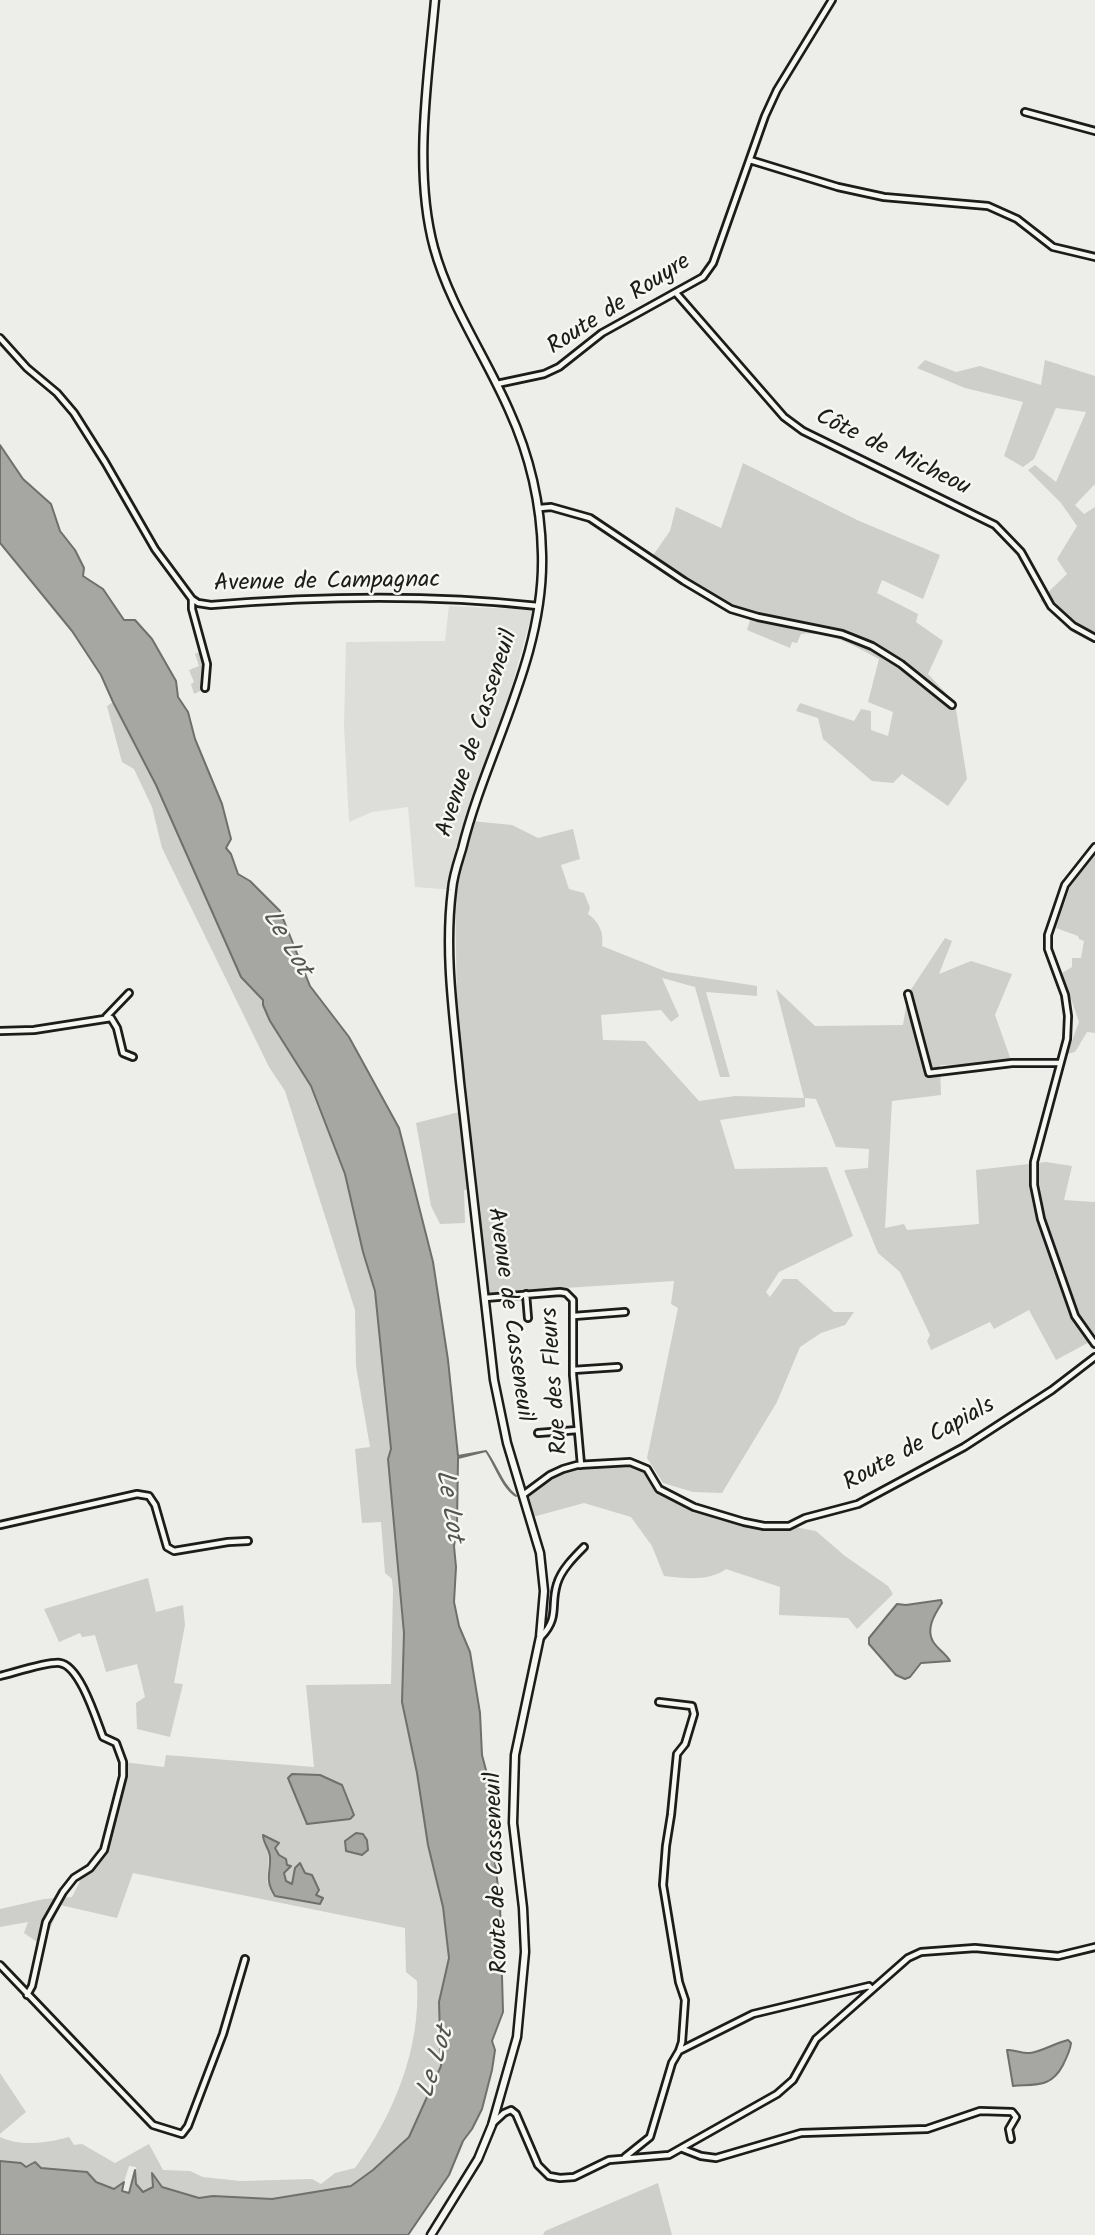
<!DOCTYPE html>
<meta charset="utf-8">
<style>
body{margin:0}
canvas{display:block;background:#edede9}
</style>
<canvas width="1095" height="2235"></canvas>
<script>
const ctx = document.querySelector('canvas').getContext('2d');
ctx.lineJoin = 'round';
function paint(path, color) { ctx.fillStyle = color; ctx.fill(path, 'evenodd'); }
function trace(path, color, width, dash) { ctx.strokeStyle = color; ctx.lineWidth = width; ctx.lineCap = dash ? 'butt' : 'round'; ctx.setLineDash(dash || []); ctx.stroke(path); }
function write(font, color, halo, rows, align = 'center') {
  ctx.font = font + ' Kalam,sans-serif'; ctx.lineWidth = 5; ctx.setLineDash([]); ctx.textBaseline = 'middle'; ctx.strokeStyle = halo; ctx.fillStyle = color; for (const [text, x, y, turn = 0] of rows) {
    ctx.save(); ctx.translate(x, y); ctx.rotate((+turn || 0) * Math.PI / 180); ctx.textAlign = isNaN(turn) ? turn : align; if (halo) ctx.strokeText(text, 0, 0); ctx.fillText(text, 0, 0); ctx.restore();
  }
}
paint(new Path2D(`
 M449 606 533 610 455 890 415 887 408 807 372 812 349 822 344 726 346 642 445 641Z`), '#ddddda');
paint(new Path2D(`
 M925 360 956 372 980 366 1041 385 1045 360 1095 376V484L1075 505 1084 514 1095 507V635L1089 641 1069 630 1040 600 1067 574 1057 559 1077 526 1061 503 1028 470 1035 465 1056 482 1086 412 1056 408 1034 459 1023 467 1004 456 1023 402 965 388 917 368Z
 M743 463 857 520 940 555 923 599 882 580 877 593 918 614 916 622 943 641 928 674 955 703 967 779 948 806 902 774 893 783 872 781 823 739 818 718 796 711 800 703 854 721 861 709 871 711V730L888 736 893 712 868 702 879 659C854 646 831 631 801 634L797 643 792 642 790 648 747 630 750 620 728 609 649 561 670 531 676 507 721 528Z
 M202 651C206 665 205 680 200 691L194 694 191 684 194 682 189 670 199 666 195 654Z
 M113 702 156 785 241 977 263 1000V1005L270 1021 311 1086 345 1174 363 1252 375 1291 391 1449 388 1459 404 1633 402 1702 417 1773 428 1845 443 1907 449 1958 439 2002 441 2066 409 2137 373 2170 351 2186 272 2199 213 2196 199 2198 162 2187 152 2175 153 2187 143 2192 136 2184V2167L129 2166 124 2182 115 2189 96 2182 87 2172 26 2167 20 2163 0 2161V2137C21 2147 47 2143 69 2137L74 2145 82 2144 115 2163 149 2144 163 2170 190 2171 203 2177 240 2181 312 2179 321 2184 335 2173 355 2168C394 2114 421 2049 417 1981L406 1972 405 1928 133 1873 117 1918 60 1905 50 1929 37 1942 24 1933 28 1922 0 1927V1909L44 1899 72 1897 85 1871 103 1853 123 1762 164 1767 166 1755 314 1767 306 1685 391 1684 393 1590 392 1579 385 1573 381 1522 362 1523 355 1449 370 1447 356 1366 355 1310 285 1091 269 1067 162 848 152 807 134 769 122 762 107 706ZM263 1835 279 1843 275 1848 287 1865 291 1866 284 1873 286 1881 292 1885 303 1866 305 1873 312 1875 317 1887 316 1894 321 1897 320 1904 281 1898 267 1882 269 1853Z
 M472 821 512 825 538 838 573 829 580 859 561 865 569 889 584 893 590 908 588 914C599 922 604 932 602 946L667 972 757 986V996L706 992 730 1077H720L695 987 662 978 679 1016 671 1022 661 1010 601 1015 603 1040 645 1041 699 1101 735 1096 804 1098 776 989 815 1026 903 1025 908 994 945 938 952 941 939 974 971 961 1012 974 995 1015 1012 1063 940 1065 941 1095 892 1101 885 1228 904 1224 907 1230 979 1224 976 1170 1046 1162 1072 1166 1064 1200 1095 1202V1339L1056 1360 1029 1310 994 1329 990 1322 931 1350 927 1341 930 1335 900 1272 878 1253 844 1170 868 1168 869 1149 836 1147 816 1099 805 1098V1107L720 1120 735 1169 827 1167 853 1236 779 1272 766 1292 770 1297 783 1279H797L834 1312H854L845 1325 821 1333 800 1347 777 1402 722 1493 693 1492 663 1483 647 1458 678 1308 671 1304 674 1281 488 1293 475 1188 464 1190 465 1223 440 1224 431 1206 416 1123 467 1110 457 1010 455 890Z
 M1095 854V1033L1087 1032 1075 1052 1067 1054 1079 1022 1062 973 1072 967V958H1081L1084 941 1079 939 1078 936 1056 928 1070 887Z
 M630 1462 647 1469 660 1489 694 1507 764 1526H789L816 1531 845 1556 888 1586 893 1594 857 1629 848 1618 779 1615 780 1587 726 1569C708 1582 685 1578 664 1576L652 1546 631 1517 584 1503 529 1518 523 1496 550 1475 577 1465Z
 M148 1578 156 1612 183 1605 185 1625 174 1683 183 1684 170 1737 137 1729 136 1703 145 1697 137 1664 106 1672 95 1635 82 1637 80 1633 59 1642 44 1609Z
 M0 2073 26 2112 0 2134Z
 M658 2183 672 2235H543L545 2231Z`), '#cececb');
const water = new Path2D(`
 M0 445 23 479 51 504 60 531 75 550 84 568 83 576 103 589 124 620H135L152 639 176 681 178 697 188 712 195 739 222 804 231 839 226 848 231 854 238 874 250 881 280 911 310 986 349 1037 399 1128 433 1262 448 1360 458 1456 486 1451C497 1466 502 1485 516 1496 502 1487 496 1466 486 1451L458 1458 457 1525 454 1546 456 1567 454 1602 459 1626 470 1652 480 1713 482 1755 487 1774 490 1822 500 1903 503 2012 492 2041 495 2050 492 2070 482 2109 472 2129 463 2141 449 2175 408 2235H0V2161L21 2163 26 2167 35 2162 41 2168 87 2172 96 2182 114 2189 124 2182 122 2191 129 2193 135 2170 136 2184 143 2192 153 2187 152 2173 162 2187 199 2198 213 2196 272 2199 351 2186 373 2170 409 2137 441 2066 439 2002 449 1958 443 1907 428 1845 417 1773 402 1702 404 1633 388 1459 391 1449 375 1291 363 1252 345 1174 311 1086 270 1021 263 1005V1000L241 977 156 785 113 702 101 675 72 631 0 543Z
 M941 1600 942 1603C934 1615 925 1630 934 1643 939 1650 946 1654 950 1661L921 1663 910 1677 905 1679 896 1675 869 1644V1638L897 1604 906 1605Z
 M292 1774 320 1775 342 1785 354 1815 350 1819 307 1824 288 1778Z
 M356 1833 363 1834 367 1840 368 1850 362 1855 346 1851 345 1841Z
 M263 1835 279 1843 275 1848 279 1855 286 1859 287 1865 291 1866 284 1873 286 1881 292 1884 295 1868 300 1863 305 1873 312 1875 319 1890 316 1895 323 1898 320 1904 275 1896C264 1878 271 1875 270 1856 269 1848 263 1843 263 1835Z
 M1068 2040 1071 2043C1070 2052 1066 2058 1063 2065 1051 2088 1036 2084 1013 2086L1007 2050C1015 2049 1021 2054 1030 2053 1043 2051 1055 2043 1068 2040Z`);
paint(water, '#a6a6a3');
trace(water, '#6f6f6d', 2);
const minor = new Path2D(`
 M1025 112 1095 131
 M750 160 838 187 884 197 988 206 1017 219 1053 247 1095 257
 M676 293 784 417 803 431 995 525 1021 552 1051 606 1073 626 1095 638
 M0 338 27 368 57 393 74 413 105 462 155 549 192 599 198 603 211 605C321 596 429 594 538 606
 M497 384 544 374 559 367 602 333 703 277 713 263 765 116 777 90 832 0
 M540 508 551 507 590 518 684 581 731 609 758 617 842 634 872 646 901 664 952 705
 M192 599V609L207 664 205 688
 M1095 847 1065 885 1048 935V949L1065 995 1068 1016 1067 1039 1034 1162V1185L1041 1219 1075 1316 1095 1344
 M908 994 929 1073 1012 1063H1060
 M106 1017 129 993
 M0 1031 34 1030 111 1018 117 1028 123 1053 133 1057
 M526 1294 528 1318
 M485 1298 560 1292 566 1293 573 1300V1375L581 1465
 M574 1316 625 1312
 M573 1370 618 1367
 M538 1433 578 1430
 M523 1495 550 1475 563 1469 577 1465 630 1462 647 1469 659 1489 694 1507 744 1522 764 1526H789L805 1518 858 1504 964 1447 1052 1390 1095 1357
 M0 1525 137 1494 149 1496 155 1505 167 1547 174 1551 228 1542 248 1541
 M541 1637C560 1617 550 1606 557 1584 561 1570 574 1557 584 1547
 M0 1676C13 1673 49 1661 60 1663 80 1666 96 1719 103 1737L116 1743 123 1762V1776L104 1850 90 1868 74 1878 63 1892 46 1922 32 1986 27 1995
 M659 1702 692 1706 694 1714 685 1744 677 1754 671 1815 666 1846 663 1885 679 1982 685 2000 682 2042 679 2051
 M0 1965 153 2125 182 2134 188 2126 223 2034 245 1959
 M492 2124 504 2113 511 2110 516 2114 538 2165 549 2176 560 2178 574 2177 609 2160 669 2155 777 2094 793 2080 816 2039 908 1958 921 1952 975 1948 1058 1956 1095 1947
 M683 2149 701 2156 716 2158 801 2133 927 2129 980 2111 1012 2112 1016 2117 1009 2129 1011 2139
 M625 2157 650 2137 672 2063 679 2051 753 2014 869 1986 872 1989`);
const major = new Path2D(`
 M431 2235 478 2159 492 2125 517 2037 525 1952 523 1908 513 1823 515 1755 540 1637 544 1591 540 1553 507 1443 494 1380C483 1280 471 1181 460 1082 454 1018 444 954 452 890 453 876 458 862 462 849 486 751 545 658 542 554 541 504 530 456 509 410 485 355 450 306 434 248 413 170 428 79 435 0`);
trace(minor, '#1c1c1c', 10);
trace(major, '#1c1c1c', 11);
trace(minor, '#f6f6f2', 4.5);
trace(major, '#f6f6f2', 6);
write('24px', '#1c1c1c', '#f6f6f2', [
 ["Route de Rouyre",620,306,-33],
 ["Côte de Micheou",892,454,26],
 ["Avenue de Campagnac",327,584,-1],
 ["Avenue de Casseneuil",479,734,-72],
 ["Avenue de Casseneuil",508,1315,82],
 ["Rue des Fleurs",557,1381,-94],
 ["Route de Capials",920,1446,-29],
 ["Route de Casseneuil",499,1873,-92]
]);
write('italic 26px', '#535352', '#f6f6f2', [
 ["Le Lot",285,944,59],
 ["Le Lot",447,1506,81],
 ["Le Lot",438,2063,-73]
]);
</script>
